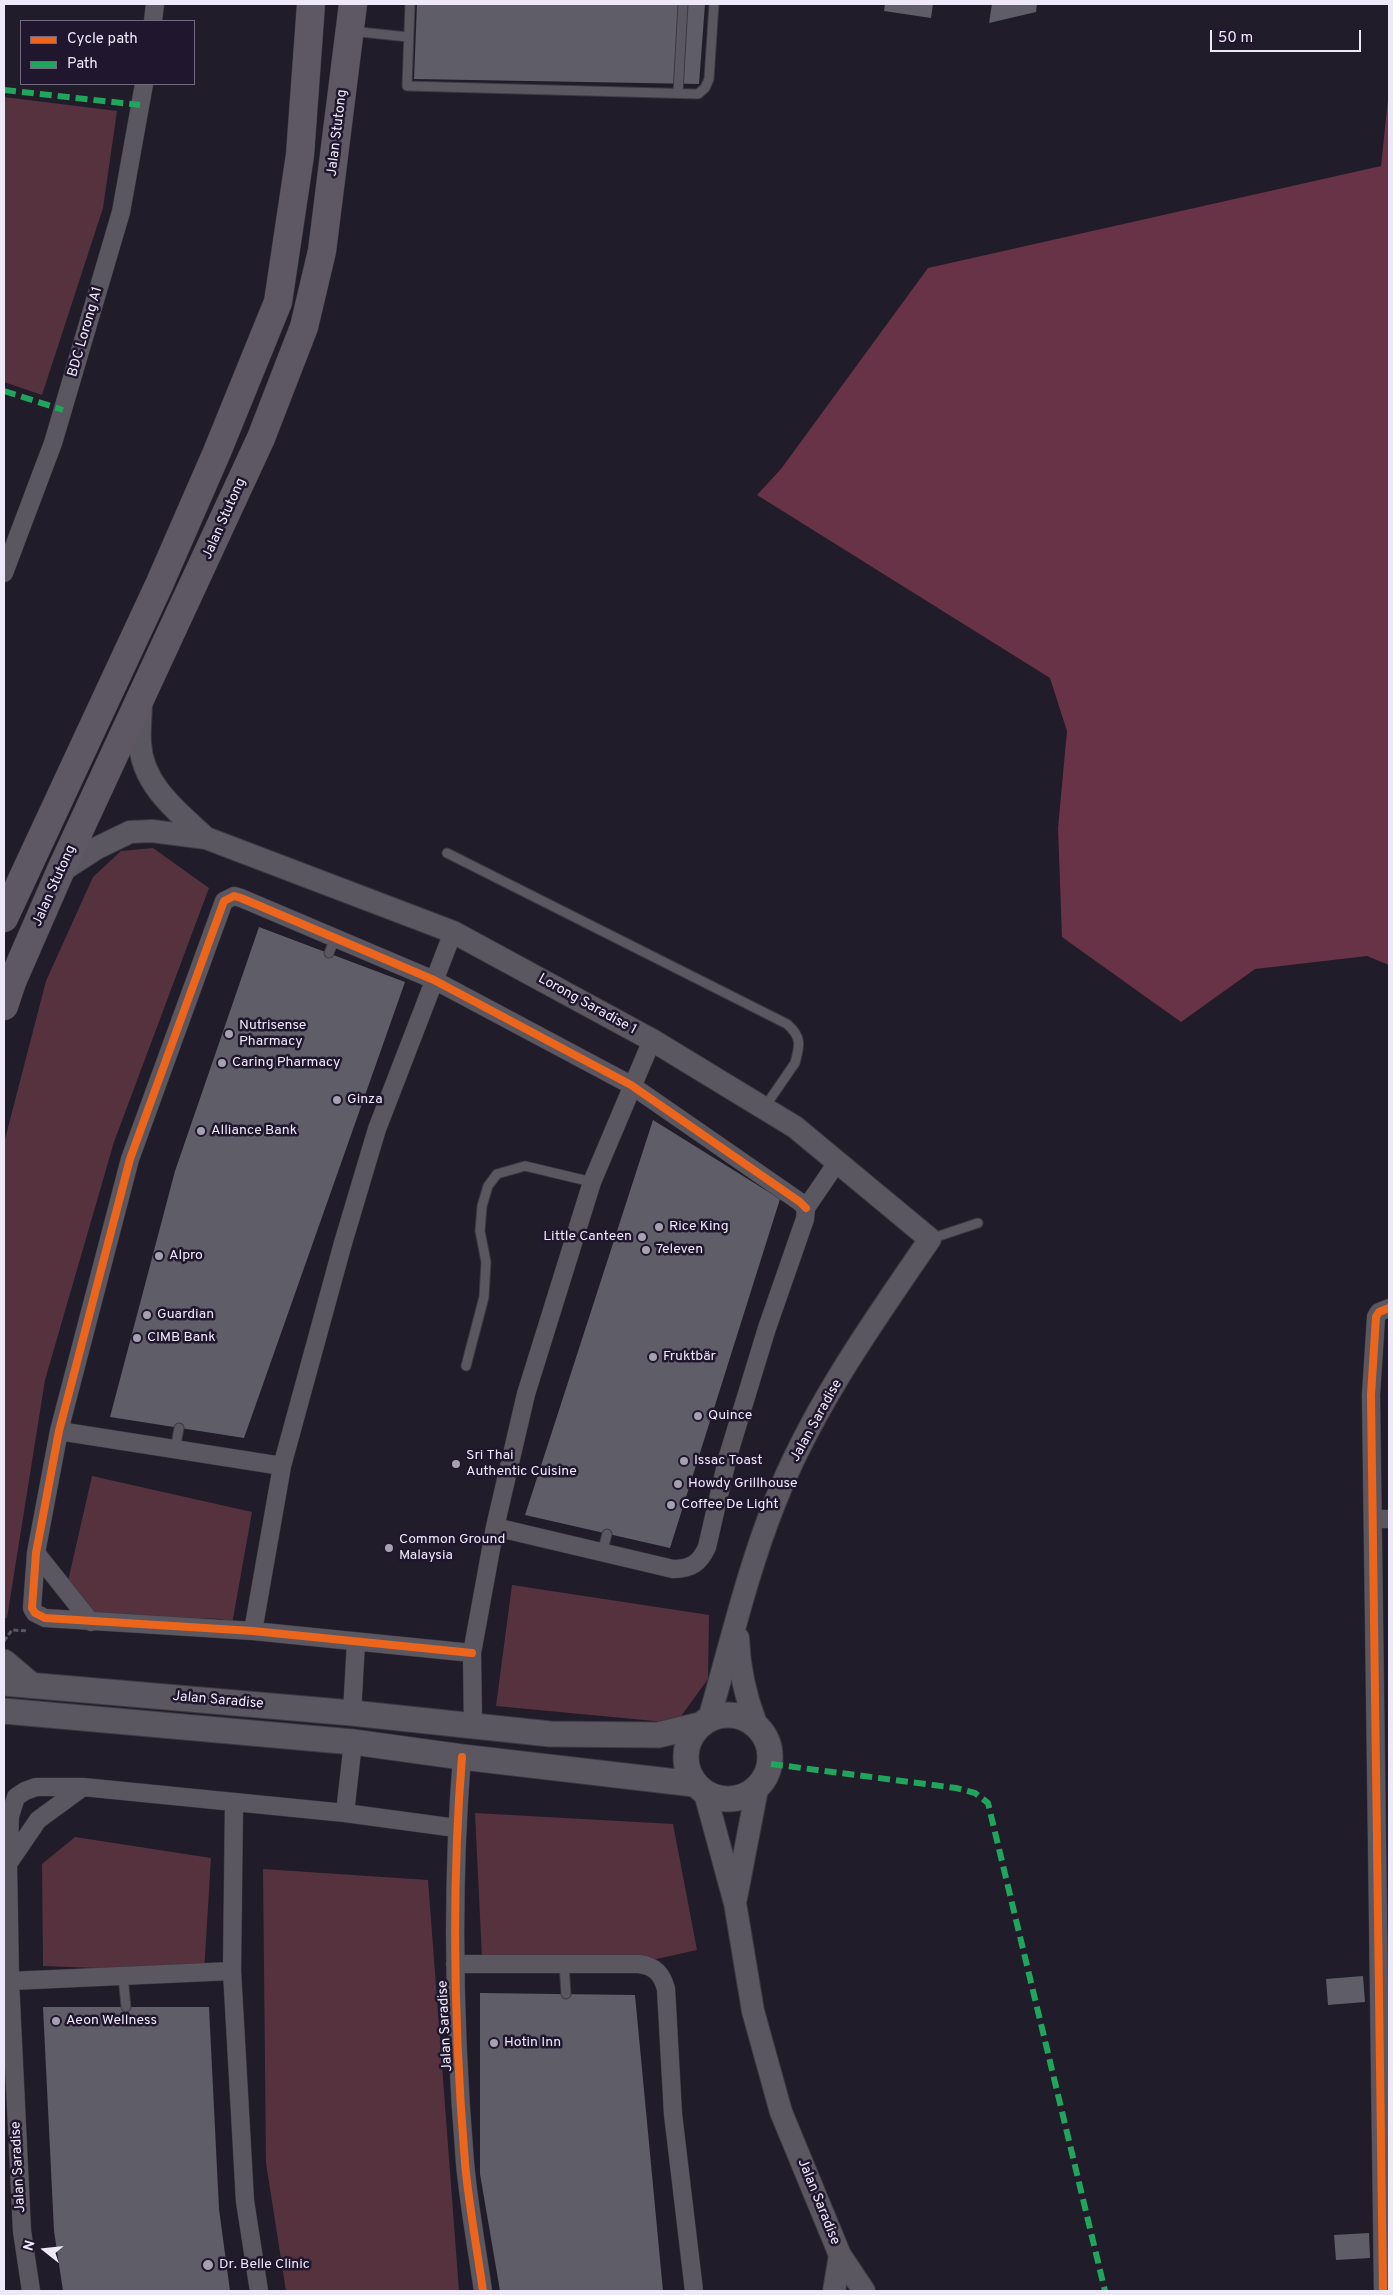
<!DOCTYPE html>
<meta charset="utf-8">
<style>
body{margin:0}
#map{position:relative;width:1393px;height:2295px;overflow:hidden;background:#211c29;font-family:Overpass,sans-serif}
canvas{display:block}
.frame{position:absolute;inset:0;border:5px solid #eee9f9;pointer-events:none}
.legend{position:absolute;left:20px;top:20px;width:175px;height:65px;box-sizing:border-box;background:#20172e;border:1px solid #726b7f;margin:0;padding:6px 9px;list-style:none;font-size:15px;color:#eee9f9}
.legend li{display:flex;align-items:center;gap:10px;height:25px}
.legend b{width:25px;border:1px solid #726b7f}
.north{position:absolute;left:20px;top:2225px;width:50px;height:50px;-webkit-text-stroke:4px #20172e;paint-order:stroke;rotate:286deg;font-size:14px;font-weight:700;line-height:20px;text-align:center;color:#eee9f9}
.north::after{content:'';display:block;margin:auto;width:18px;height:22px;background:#eee9f9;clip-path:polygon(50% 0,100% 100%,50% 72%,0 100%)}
.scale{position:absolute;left:1210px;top:30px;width:151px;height:22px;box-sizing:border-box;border:2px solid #eee9f9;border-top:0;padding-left:6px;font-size:15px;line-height:18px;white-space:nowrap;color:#eee9f9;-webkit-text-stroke:4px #20172e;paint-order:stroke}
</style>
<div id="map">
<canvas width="1393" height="2295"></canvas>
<div class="frame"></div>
<ul class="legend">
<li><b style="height:6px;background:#eb651d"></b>Cycle path</li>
<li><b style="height:6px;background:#20a55d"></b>Path</li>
</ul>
<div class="north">N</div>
<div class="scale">50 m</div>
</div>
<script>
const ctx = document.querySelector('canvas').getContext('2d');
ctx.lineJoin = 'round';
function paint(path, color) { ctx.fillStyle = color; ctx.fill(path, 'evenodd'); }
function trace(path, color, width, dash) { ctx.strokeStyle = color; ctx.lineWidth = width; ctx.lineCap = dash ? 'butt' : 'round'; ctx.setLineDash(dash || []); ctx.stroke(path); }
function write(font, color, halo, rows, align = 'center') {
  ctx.font = font + ' Overpass,sans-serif'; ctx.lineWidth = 5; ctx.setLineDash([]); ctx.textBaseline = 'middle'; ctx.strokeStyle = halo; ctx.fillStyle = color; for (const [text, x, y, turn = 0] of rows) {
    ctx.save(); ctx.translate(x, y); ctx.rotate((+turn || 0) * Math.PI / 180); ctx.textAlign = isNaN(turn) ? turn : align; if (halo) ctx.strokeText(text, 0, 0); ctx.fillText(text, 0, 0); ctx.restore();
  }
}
paint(new Path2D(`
 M4 97 117 111 103 208 42 395 4 382Z
 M153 848 209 888 114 1142 45 1380 7 1618H4V1143L46 981 93 877 121 851Z
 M92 1476 252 1512 231 1630 221 1619 94 1614 68 1581Z
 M512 1585 709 1615 708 1679 676 1723 496 1706Z
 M475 1813 673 1824 697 1950 652 1960 482 1958Z
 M75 1837 211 1858 204 1972 43 1966 42 1864Z
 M263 1869 428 1880 459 2291H286L266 2163Z`), '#56323e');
paint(new Path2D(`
 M1389 90V965L1367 956 1255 969 1181 1022 1062 937 1058 828 1067 731 1050 678 757 495 781 469 928 268 1381 166Z`), '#683346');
paint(new Path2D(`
 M417 4H705L699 84 414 79Z
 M885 4H933L931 18 884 11Z
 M992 4H1037L1036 12 989 23Z
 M259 927 405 982 244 1438 110 1417 175 1171Z
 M653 1120 780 1199 670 1548 525 1515Z
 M1363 1976 1365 2002 1328 2005 1326 1979Z
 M480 1993 635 1995 663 2291H500L480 2174Z
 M43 2007H209L219 2209 230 2291H63L54 2231Z
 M1369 2233 1370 2258 1336 2260 1334 2235Z`), '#5e5d68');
const service = new Path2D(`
 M410 4 407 86 698 94 705 88 709 79 714 4
 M351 31 408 37
 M678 93 683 4
 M447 853 787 1024C802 1037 800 1045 795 1063L764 1108
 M329 953 335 938
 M930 1239 978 1223
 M466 1366 484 1297 486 1262 480 1231 482 1206 488 1186 497 1174 525 1166 592 1182
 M175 1450 179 1428
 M602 1553 607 1534
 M564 1964 566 1994
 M123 1976 126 2007`);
const minor = new Path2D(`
 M153 21 155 4
 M4 573 53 443 121 212 144 84
 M59 1431 282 1466
 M1373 1519H1389
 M495 1527 673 1569C691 1569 700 1563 707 1547L728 1456 767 1328 805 1219 806 1208 838 1161
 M36 1553 91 1622
 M253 1631 282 1466 343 1243 377 1129 453 932
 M472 1653 253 1631 45 1618 35 1613 32 1608 36 1553 59 1431 130 1159 224 901 234 896 241 898 434 980 631 1085 800 1202 806 1208
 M352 1713 356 1642
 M473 1724 472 1653 495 1527 526 1394 592 1182 652 1040
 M462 1757C451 1892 454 2029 465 2163 469 2206 477 2249 483 2291
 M234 1803 232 1971 245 2201 259 2291
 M345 1813 353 1742
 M10 1861 38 1820 83 1787
 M455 1964H639C655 1966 662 1974 666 1989L673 2114 694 2291
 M10 1981 232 1971
 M31 2291 22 2231 10 1981 8 1863 10 1816 16 1797 25 1791 36 1787H83L345 1813 456 1828
 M1383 2291 1371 1395 1376 1317 1379 1312 1389 1308`);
const tertiary = new Path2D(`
 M141 701C141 715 139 730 140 743 142 785 178 812 206 838
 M60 872 97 848 130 832 152 831 206 838 453 932 652 1040 795 1127 930 1239C873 1322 812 1408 775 1502 747 1572 730 1647 709 1719
 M738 1638C739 1669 745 1695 756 1724
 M705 1793 735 1903 753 2011 781 2112 840 2255 864 2291
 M736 1898 757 1789
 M834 2291 840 2255`);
const secondary = new Path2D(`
 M4 1662 30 1684
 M4 1683 352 1713 550 1734 658 1735 700 1725
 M4 1711 353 1742 462 1757 694 1784
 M686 1757a42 42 0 1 1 84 0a42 42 0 1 1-84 0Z`);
const primary = new Path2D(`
 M4 918 159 585 217 452 278 302 300 155 311 4
 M4 1006 12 982 60 872 261 438 304 327 322 251 353 4`);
trace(service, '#3c3943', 11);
trace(minor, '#3c3943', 19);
trace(tertiary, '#3c3943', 24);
trace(secondary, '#3c3943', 27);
trace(primary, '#3c3943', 29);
trace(new Path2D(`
 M4 1641 12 1630 28 1631`), '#5a5760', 3, [5, 2.5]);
trace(service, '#5a5760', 9);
trace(minor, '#5a5760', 18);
trace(tertiary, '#5a5760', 22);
trace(secondary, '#5a5760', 25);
trace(primary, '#5e5864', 28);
trace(new Path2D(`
 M4 90 140 105
 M4 391 63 410
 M771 1764 956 1788 975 1793 988 1803 1105 2291`), '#20a55d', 6, [12, 6]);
trace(new Path2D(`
 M472 1653 253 1631 45 1618 35 1613 32 1608 36 1553 59 1431 130 1159 224 901 234 896 241 898 434 980 631 1085 800 1202 806 1208
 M462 1757C451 1892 454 2029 465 2163 469 2206 477 2249 483 2291
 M1383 2291 1371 1395 1376 1317 1379 1312 1389 1308`), '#eb651d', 8);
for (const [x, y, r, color] of [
 [229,1034,5,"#a6a1b0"],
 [222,1063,5,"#a6a1b0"],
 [337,1100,5,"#a6a1b0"],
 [201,1131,5,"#a6a1b0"],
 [659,1227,5,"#a6a1b0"],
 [642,1237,5,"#a6a1b0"],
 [646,1250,5,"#a6a1b0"],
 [159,1256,5,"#a6a1b0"],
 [147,1315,5,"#a6a1b0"],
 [137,1338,5,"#a6a1b0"],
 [653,1357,5,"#a6a1b0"],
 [698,1416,5,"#a6a1b0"],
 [684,1461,5,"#a6a1b0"],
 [456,1464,5,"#a6a1b0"],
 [678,1484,5,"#a6a1b0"],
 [671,1505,5,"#a6a1b0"],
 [389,1548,5,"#a6a1b0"],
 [56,2021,5,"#a6a1b0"],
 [494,2043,5,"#a6a1b0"],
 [208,2265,6,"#a6a1b0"]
]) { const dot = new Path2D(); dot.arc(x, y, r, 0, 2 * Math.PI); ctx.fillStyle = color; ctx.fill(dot); trace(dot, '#20172e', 2); }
write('14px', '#eee9f9', '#20172e', [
 ["Jalan Stutong",338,133,-83],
 ["BDC Lorong A1",86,332,-74],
 ["Jalan Stutong",225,519,-66],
 ["Jalan Stutong",55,886,-66],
 ["Lorong Saradise 1",587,1005,29],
 ["Jalan Saradise",817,1421,-61],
 ["Jalan Saradise",218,1701,5],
 ["Jalan Saradise",446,2026,-93],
 ["Jalan Saradise",19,2167,-93],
 ["Jalan Saradise",818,2202,68]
]);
write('14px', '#eee9f9', '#20172e', [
 ["Nutrisense",239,1026],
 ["Pharmacy",239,1042],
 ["Caring Pharmacy",232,1063],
 ["Ginza",347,1100],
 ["Alliance Bank",211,1131],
 ["Rice King",669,1227],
 ["Little Canteen",632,1237,"right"],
 ["7eleven",656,1250],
 ["Alpro",169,1256],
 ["Guardian",157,1315],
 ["CIMB Bank",147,1338],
 ["Fruktbär",663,1357],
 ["Quince",708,1416],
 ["Sri Thai",466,1456],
 ["Authentic Cuisine",466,1472],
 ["Issac Toast",694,1461],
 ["Howdy Grillhouse",688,1484],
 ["Coffee De Light",681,1505],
 ["Common Ground",399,1540],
 ["Malaysia",399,1556],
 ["Aeon Wellness",66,2021],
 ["Hotin Inn",504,2043],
 ["Dr. Belle Clinic",219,2265]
], 'left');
</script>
